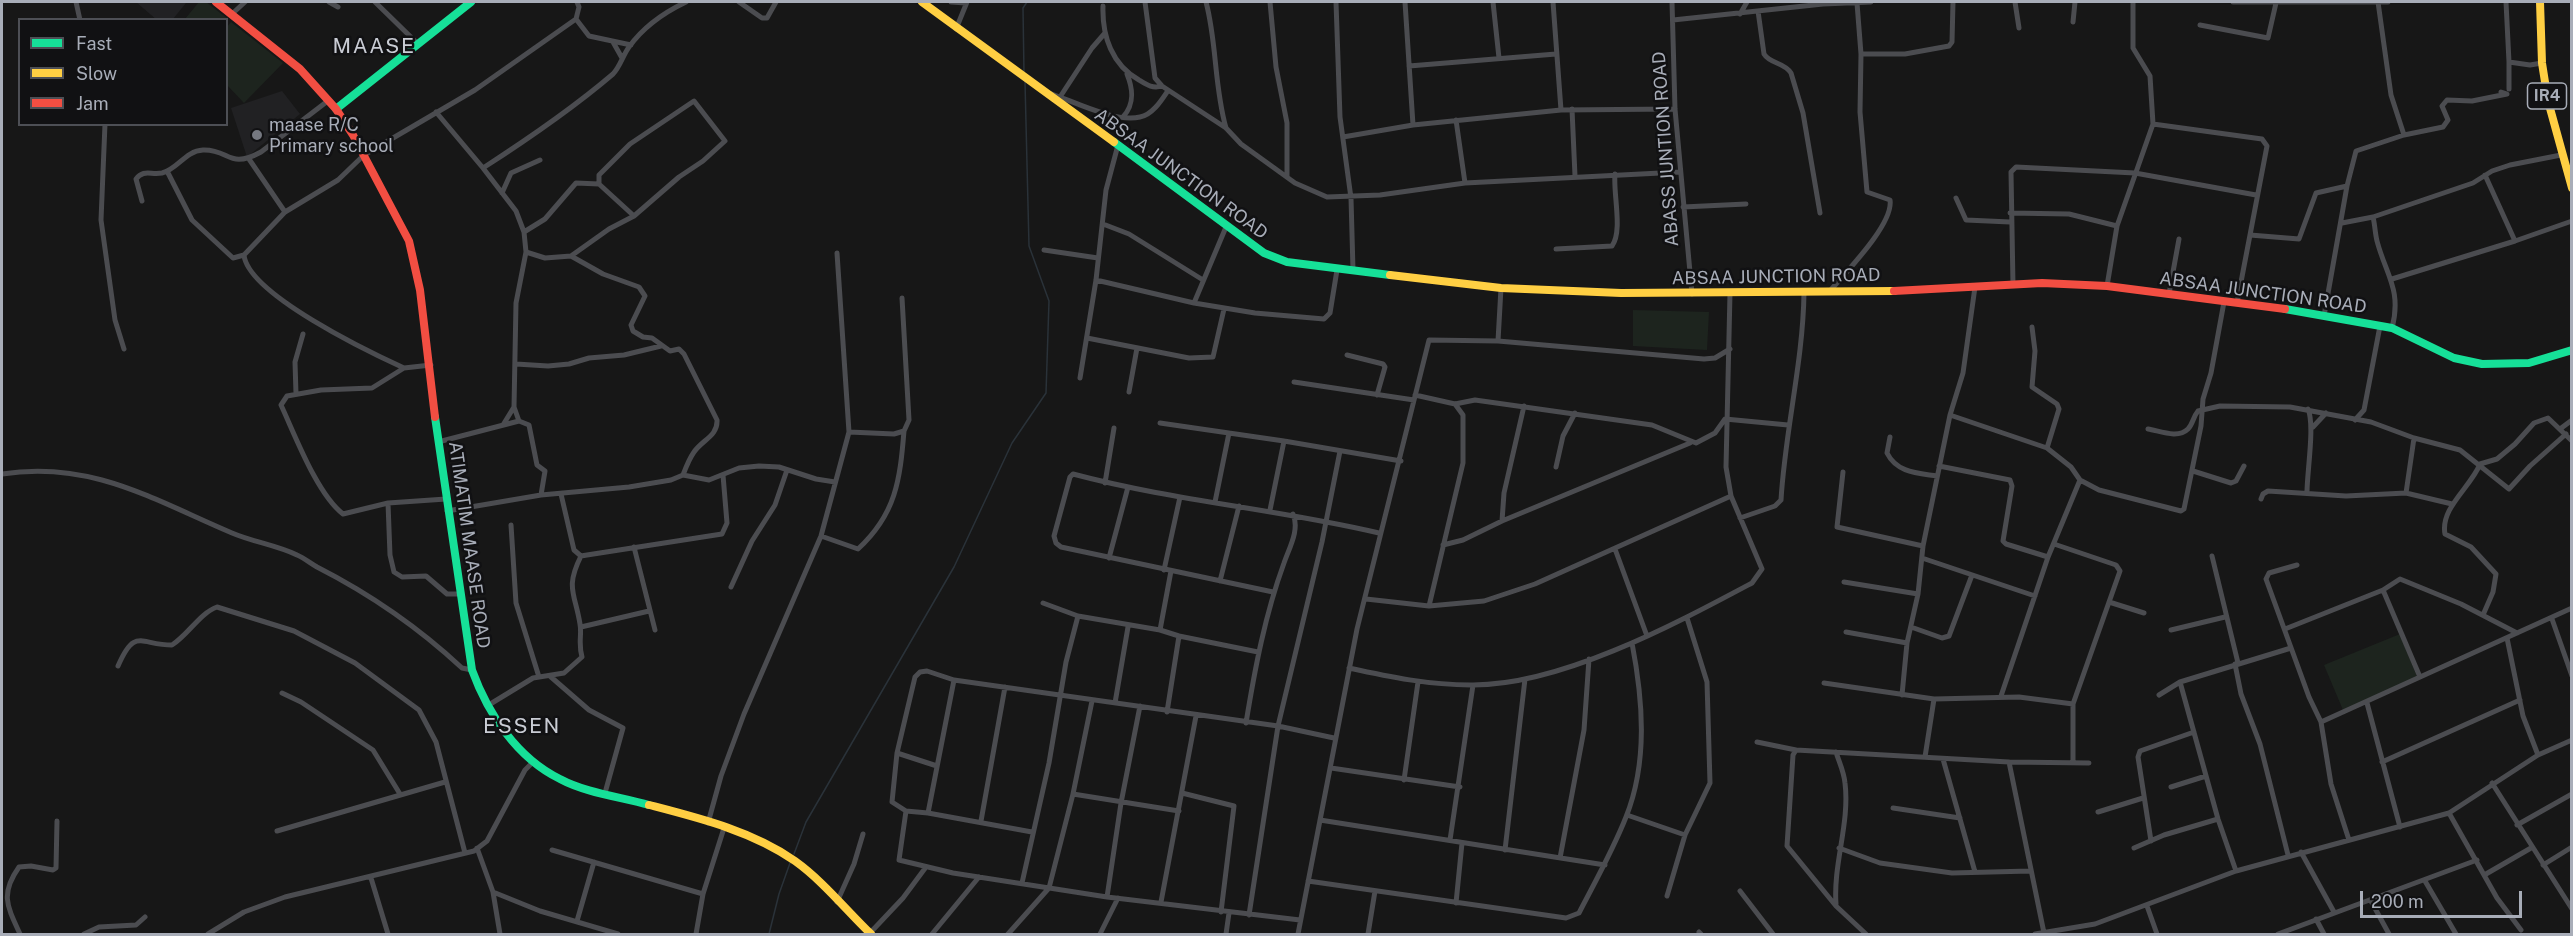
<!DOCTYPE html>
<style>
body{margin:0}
#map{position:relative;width:2573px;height:936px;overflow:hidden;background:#171717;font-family:"Public Sans",sans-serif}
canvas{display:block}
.frame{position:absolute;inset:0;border:3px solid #a8adb8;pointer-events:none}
.legend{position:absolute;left:18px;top:18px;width:210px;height:108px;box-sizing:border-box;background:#111113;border:2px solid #4d4f55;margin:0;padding:8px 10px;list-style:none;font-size:18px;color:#a8adb8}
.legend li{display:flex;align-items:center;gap:12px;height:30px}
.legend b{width:30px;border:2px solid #4d4f55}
.scale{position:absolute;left:2360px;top:891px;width:162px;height:27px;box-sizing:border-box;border:3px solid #a8adb8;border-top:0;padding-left:8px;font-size:18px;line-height:21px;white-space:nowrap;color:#a8adb8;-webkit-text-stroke:4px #111113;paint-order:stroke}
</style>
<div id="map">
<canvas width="2573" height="936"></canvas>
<div class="frame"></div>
<ul class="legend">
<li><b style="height:8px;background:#16e098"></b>Fast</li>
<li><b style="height:8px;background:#ffcf43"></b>Slow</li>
<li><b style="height:8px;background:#f24e42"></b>Jam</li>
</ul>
<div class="scale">200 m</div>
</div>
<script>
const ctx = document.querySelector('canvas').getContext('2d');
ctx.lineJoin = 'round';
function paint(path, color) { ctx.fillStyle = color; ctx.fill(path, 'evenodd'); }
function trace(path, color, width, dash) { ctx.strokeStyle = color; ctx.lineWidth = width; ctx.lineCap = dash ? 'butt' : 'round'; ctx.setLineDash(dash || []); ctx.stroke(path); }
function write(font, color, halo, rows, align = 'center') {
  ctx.font = font + ' "Public Sans",sans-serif'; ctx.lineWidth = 5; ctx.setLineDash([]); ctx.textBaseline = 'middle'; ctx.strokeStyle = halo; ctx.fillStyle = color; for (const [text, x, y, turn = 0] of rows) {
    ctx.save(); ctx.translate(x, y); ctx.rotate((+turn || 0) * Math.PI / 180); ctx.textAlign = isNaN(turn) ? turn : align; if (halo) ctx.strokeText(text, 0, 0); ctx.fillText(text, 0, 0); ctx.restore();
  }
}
paint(new Path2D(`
 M136 2H184L186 3 173 19 157 20Z
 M282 91 300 114 247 157 231 108Z`), '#212123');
paint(new Path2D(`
 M199 2H206L228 19H185Z
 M231 22 283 63 244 103 227 85V27Z
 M1633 310 1709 312 1707 350 1633 346Z
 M2400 634 2418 679 2343 710 2324 665Z`), '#1d241e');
trace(new Path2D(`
 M1024 74 1023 8 1027 2
 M794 854 806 822 954 567 1012 443 1046 393 1049 301 1029 246 1025 82
 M769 934 779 894 790 863`), '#2a3239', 1.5);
trace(new Path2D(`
 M76 2 80 20
 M329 2 338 7
 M375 2 417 43
 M739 2 762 18H767L776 2
 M951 2 966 3
 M1145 2 1155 78 1162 86 1226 128 1241 144 1295 183 1327 197 1380 195 1465 183 1680 172
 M1206 2C1217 43 1214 86 1226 128
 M1270 2 1276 67 1287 123V176
 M1336 2 1340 117 1351 198 1353 270
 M1405 2 1413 125
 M1493 2 1499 58
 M1553 2 1561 110
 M1672 2 1675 109 1692 294
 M2015 2 2019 28
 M2233 2H2388
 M2378 2 2391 95 2404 135
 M2506 2 2509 62
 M1103 6C1102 36 1112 65 1139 80 1147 85 1153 89 1162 86
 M1758 11 1764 54C1770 64 1784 62 1791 73L1803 113 1820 213
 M233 13 245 2
 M1740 14 1747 2
 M576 19 589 36 631 45
 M1673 20 1823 4 1871 2
 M2073 22 2075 2
 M2200 25 2268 38 2276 3
 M956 29 967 2
 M613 42 622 58
 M1861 54H1905L1949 46 1952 42 1953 2
 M1409 66 1556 54
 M2509 89V62L2530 65 2542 63
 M1049 93C1073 101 1115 123 1140 117 1152 115 1161 101 1167 92
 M1060 97 1092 48 1105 33
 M1572 109 1575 176
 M436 112 483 168C528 139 572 109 613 74 620 67 623 55 629 47 644 26 663 13 686 2
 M1123 117C1135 104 1133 89 1127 74
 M1456 120 1465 183
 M105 124 101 220 115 320 124 349
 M2153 124 2262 139 2267 146 2237 303
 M1343 137 1413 125 1561 110 1675 109
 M249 159 285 212
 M483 168 516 211 524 232 526 252 516 303 514 407 519 421
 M167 171 192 220 233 258 244 255
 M2485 175 2515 241 2572 221
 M502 193 511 173 540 160
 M1956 198 1966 220 2010 222
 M142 201 136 179C144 169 150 175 162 173 178 169 185 151 203 150 230 149 228 170 261 152L329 100
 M1683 207 1746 204
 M2010 213 2069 214 2117 226
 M2373 217 2473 183 2492 171 2510 165 2561 155
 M2342 223 2373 217C2375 225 2375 233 2377 241 2386 275 2402 290 2392 328
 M1103 224 1129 234 1203 280
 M1226 227 1194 303 1255 313 1324 319 1330 313 1337 270
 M524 232 545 219 576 183 599 184 634 216
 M2250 235 2299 239 2316 193 2347 186
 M1556 249 1612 246C1623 231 1613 194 1615 174
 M1044 250 1098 258
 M526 252 545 258 571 256 609 229 634 216 679 177 703 161 725 141 694 101 630 144 599 175V184
 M571 256 603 274 639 287 645 296 631 325 633 331 643 337 652 338 670 351 679 349 684 354 717 420C718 436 702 440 694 452 689 459 686 467 683 475
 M2392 279 2515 241
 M1096 280 1194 303
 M2013 285 2011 172 2016 167 2135 173 2256 195
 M2107 286 2117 226 2153 124 2150 76 2133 48V2
 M1829 292C1845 273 1894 224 1890 200L1867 192 1860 112 1861 54 1857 3
 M2169 294 2179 239
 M2324 316 2347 186 2356 151 2404 135 2443 127 2448 120 2442 106 2447 100 2472 101 2507 94 2501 92
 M2032 327 2035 351 2032 387 2057 404 2059 409 2047 448
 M1087 338 1189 358 1213 357 1224 309
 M1498 341 1501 288
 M1347 355 1383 364 1385 367 1377 395
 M516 364 548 366 569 364 589 358 624 355 661 346
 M431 365 404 368 372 388 321 390 287 396 281 405C295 435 317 494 343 514L388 503 446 499
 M404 368C369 352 248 294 244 255L285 212 338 180 364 155 475 90 576 19 579 7 577 2
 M1080 378 1096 280 1106 190 1118 145
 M1294 382 1414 400
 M1129 392 1137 348
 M296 394 295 362 303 334
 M1415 395 1455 404 1475 400 1652 425 1696 443 1715 433 1725 419 1788 425
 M1950 415 2047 448 2071 467 2080 480 2099 490 2181 511 2184 509 2201 426 2203 399 2211 373 2224 302
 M2355 420 2364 410 2380 326
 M1160 423 1284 441 1401 461
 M503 425 514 407
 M2313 427 2326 413
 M2148 429C2160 431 2178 439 2188 429 2193 424 2193 417 2198 411L2220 406 2290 407 2371 422 2414 438 2460 450 2509 489 2530 466 2566 434
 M2560 429 2572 420
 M849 432 894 434 904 431 909 420 902 298
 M1890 437 1887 453C1897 473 1918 473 1937 476
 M438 442 519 421 529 425 537 465 545 471 541 495
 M1939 466 2010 480 2012 486 2003 541 2006 544 2048 557
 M1556 467 1563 436 1575 413
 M2193 471 2231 483 2236 481 2244 466
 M1843 472 1837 527 1923 546
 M2 474C91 460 154 500 232 533 253 542 276 545 297 555 304 558 310 563 317 567 370 594 418 627 462 668L472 670
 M1105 483 1114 428
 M2307 492C2307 472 2315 425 2308 409
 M2406 493 2414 438
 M561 494 574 550 581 556 587 555 722 534 727 523 723 475
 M2261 499 2263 494 2268 491 2346 496 2406 493 2452 504
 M1215 502 1229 433
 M388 503 390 555 394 572 402 577 426 576 447 594H460
 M1270 510 1284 441
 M447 511 541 495 629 487 671 480 683 475 709 480 739 468 759 466 779 467 816 479 835 482
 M1740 518 1775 506 1781 500C1785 431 1803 362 1804 293
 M1502 521 1504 493 1524 406
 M511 525 516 603 539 677
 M821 536 858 549C896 514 900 480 904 431
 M2054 544 2116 565 2120 571 2073 704V763
 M1443 545 1463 540 1502 521 1690 443
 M634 547 655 630
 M1615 549 1647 636
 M2212 556 2238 663
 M1109 558 1128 487
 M1922 558 2035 596
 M2297 565 2269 573 2266 579 2309 697 2321 722 2331 784 2349 840
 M1164 570 1180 497
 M1220 581 1239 506
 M1844 582 1918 594
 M731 587 752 541 775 505 787 470
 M2383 590 2420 677
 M1273 592 1061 547 1056 543 1054 536 1070 477 1073 474C1174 501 1278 509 1379 533
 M1366 599 1429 606 1484 601 1535 584 1731 496
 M2109 602 2144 613
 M1043 603 1078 616 1160 630 1179 636 1258 652
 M1429 606 1463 463V415L1455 404
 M2483 615 2493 592 2496 574 2471 547 2445 534C2440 508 2471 487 2480 464L2497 459 2515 444 2534 423 2548 418 2572 441
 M2552 619 2572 676
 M581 627 649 611
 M1911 627 1942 638 1949 636 1972 575
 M2285 629 2383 590 2400 579 2461 604 2517 633
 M1160 630 1171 571
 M2171 630 2225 617
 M1846 632 1907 643
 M2507 638 2523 716 2538 755
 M2235 664 2241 694 2260 744 2288 855
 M118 666C135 627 140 645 172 645 188 635 200 613 217 607L294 631 355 663 419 710 436 742 465 853
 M1349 668C1390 677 1429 685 1471 685 1560 686 1675 624 1752 583L1762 569 1731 496 1726 467 1730 293
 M551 677 589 710 623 728 605 793
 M954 680 1278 726 1334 738
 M2180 682 2218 819 2236 871
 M1824 683 1934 699 2019 697 2073 704
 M282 693 301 702 373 750 400 794
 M1902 695 1907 643 1918 594 1923 546 1950 415 1963 373 1975 287
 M2159 695 2180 682 2291 648
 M2001 696 2048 557 2080 480
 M1115 703 1128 627
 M2367 703 2400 827
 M487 706 533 678 564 673 582 657C578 643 582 635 580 624 575 593 565 588 581 556
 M1167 712 1179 636
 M2321 722 2572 608
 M1246 723C1255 668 1265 615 1284 563 1289 548 1300 530 1293 514
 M1757 742 1796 750
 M1836 752C1839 762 1844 772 1845 783 1850 823 1833 864 1836 904
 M897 753 915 677 920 672 927 671 954 680 928 813
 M1925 757 1934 699
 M1943 759 1975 872
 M2009 762 2044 933
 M2382 762 2520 700
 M937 766 897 753 892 802 906 811 928 813 1032 832
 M1331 768 1460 787
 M1404 780 1418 682
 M2492 783 2572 909
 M2171 787 2206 776
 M1182 793 1234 806 1221 912
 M1073 794 1179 811
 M1893 808 1960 818
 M906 811 899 860 953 873 1107 897 1300 920
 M2098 812 2143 798
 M2449 813 2497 898 2521 930
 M1627 815 1685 835
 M1320 820 1605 865
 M981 821 1005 687
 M708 823 721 776 744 714 821 536 849 432 837 253
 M2517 825 2572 794
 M277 831 445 782
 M1450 840 1473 685
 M2151 841 2138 757 2140 751 2194 732
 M477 848 493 892 500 934
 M1839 848 1880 863 1952 873 2030 871
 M2134 848 2164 835 2218 819
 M552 850 703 894
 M1505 850 1525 679
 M2301 852 2334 912
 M1560 858 1584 730 1589 659
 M2543 865 2572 847
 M2486 874 2531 848
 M371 878 388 934
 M1308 881 1566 918 1579 913C1595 882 1613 850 1626 817 1648 762 1643 700 1632 643
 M2425 881 2456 934
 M1022 883 1049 763 1066 662 1078 616
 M1740 891 1773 934
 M493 892 540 911 618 934
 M1667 896 1685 835 1710 783 1707 682 1687 618
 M1107 897 1121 803 1140 706
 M2371 901 2389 934
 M837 902 854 864 863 834
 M1161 902 1196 716
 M1456 903 1462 843
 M2147 906 2157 934
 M1249 915 1278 726 1322 542 1340 451
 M2316 919 2324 934
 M577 921 594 862
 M1699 932 1701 934
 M870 933 903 898 926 867
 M20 934C7 906 0 894 19 867L31 866 53 870 56 868 57 821
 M84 934 99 927 136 925 145 917
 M208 934 244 912 285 897 474 851 487 841 525 770 534 761
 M696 934 703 894 724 828
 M932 934 979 877
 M1008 934 1049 888 1073 794 1092 701
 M1100 934 1118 898
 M1226 934 1229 913
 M1298 934 1357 629 1429 340 1498 341 1704 359 1715 358 1730 349
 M1368 934 1375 891
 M1866 934 1836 906 1787 846 1793 755 1796 750 2009 762 2089 763
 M2035 934 2095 924 2236 871 2449 813 2538 755 2572 740
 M2278 934 2477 860`), '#4b4c50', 5);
trace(new Path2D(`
 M336 109 471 2
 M1114 142 1264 253 1287 262 1390 275
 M2285 309 2392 328 2454 358 2482 364 2529 363 2572 350
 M435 417 472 670C488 714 517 758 560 779 586 793 621 797 649 805`), '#16e098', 8);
trace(new Path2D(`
 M922 2 1114 142
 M2540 2 2542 63 2548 101 2572 188
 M1390 275 1501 288 1621 293 1894 291
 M649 805C699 818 752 831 795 861 823 881 846 910 871 934`), '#ffcf43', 8);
trace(new Path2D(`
 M216 2 300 69 336 109 353 135 409 241 420 290 435 417
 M1894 291 2042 283 2107 286 2285 309`), '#f24e42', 8);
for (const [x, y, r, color] of [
 [257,135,6,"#757880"]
]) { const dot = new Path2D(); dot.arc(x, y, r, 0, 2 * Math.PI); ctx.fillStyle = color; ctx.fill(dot); trace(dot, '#111113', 2); }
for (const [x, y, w] of [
 [2547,96,39]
]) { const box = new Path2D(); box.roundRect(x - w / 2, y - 13, w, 26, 4.5); ctx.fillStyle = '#111113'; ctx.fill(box); trace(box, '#a8adb8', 1.5); }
write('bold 16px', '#a8adb8', null, [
 ["IR4",2547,96]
]);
write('18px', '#a8adb8', '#111113', [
 ["maase R/C",269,125],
 ["Primary school",269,146]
], 'left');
write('18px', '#a8adb8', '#111113', [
 ["ABASS JUNTION ROAD",1666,149,-94],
 ["ABSAA JUNCTION ROAD",1181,174,36],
 ["ABSAA JUNCTION ROAD",1776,277,-1],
 ["ABSAA JUNCTION ROAD",2263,293,8],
 ["ATIMATIM MAASE ROAD",469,545,82]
]);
ctx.letterSpacing = '1.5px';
write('21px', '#c9ccd4', '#111113', [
 ["MAASE",374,47],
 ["ESSEN",522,727]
]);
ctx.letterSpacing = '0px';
</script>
